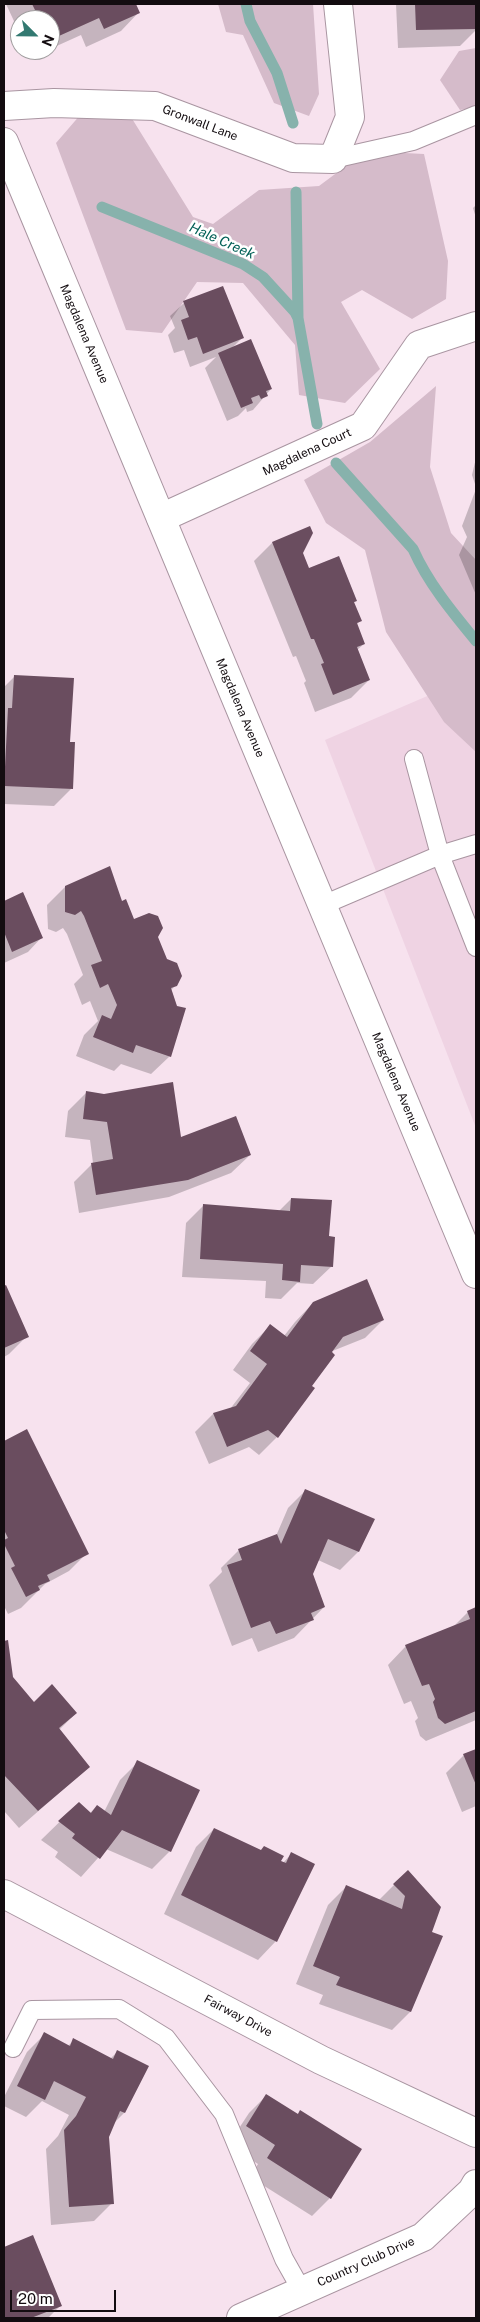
<!DOCTYPE html>
<style>
body{margin:0}
#map{position:relative;width:480px;height:2322px;overflow:hidden;background:#f7e2ee;font-family:"Public Sans",sans-serif}
canvas{display:block}
.frame{position:absolute;inset:0;border:5px solid #130c10;pointer-events:none}
.north{position:absolute;left:10px;top:10px;width:50px;height:50px;box-sizing:border-box;background:#fff;border:1px solid #a19e9f;border-radius:50%;rotate:113deg;font-size:14px;font-weight:700;line-height:20px;text-align:center;color:#130c10}
.north::after{content:'';display:block;margin:auto;width:18px;height:22px;background:#337971;clip-path:polygon(50% 0,100% 100%,50% 72%,0 100%)}
.scale{position:absolute;left:10px;top:2290px;width:106px;height:22px;box-sizing:border-box;border:2px solid #130c10;border-top:0;padding-left:6px;font-size:15px;line-height:18px;white-space:nowrap;color:#130c10;-webkit-text-stroke:4px #fff;paint-order:stroke}
</style>
<div id="map">
<canvas width="480" height="2322"></canvas>
<div class="frame"></div>
<div class="north">N</div>
<div class="scale">20 m</div>
</div>
<script>
const ctx = document.querySelector('canvas').getContext('2d');
ctx.lineJoin = 'round';
function paint(path, color) { ctx.fillStyle = color; ctx.fill(path, 'evenodd'); }
function trace(path, color, width, dash) { ctx.strokeStyle = color; ctx.lineWidth = width; ctx.lineCap = dash ? 'butt' : 'round'; ctx.setLineDash(dash || []); ctx.stroke(path); }
function write(font, color, halo, rows, align = 'center') {
  ctx.font = font + ' "Public Sans",sans-serif'; ctx.lineWidth = 5; ctx.setLineDash([]); ctx.textBaseline = 'middle'; ctx.strokeStyle = halo; ctx.fillStyle = color; for (const [text, x, y, turn = 0] of rows) {
    ctx.save(); ctx.translate(x, y); ctx.rotate((+turn || 0) * Math.PI / 180); ctx.textAlign = isNaN(turn) ? turn : align; if (halo) ctx.strokeText(text, 0, 0); ctx.fillText(text, 0, 0); ctx.restore();
  }
}
paint(new Path2D(`
 M446 688 476 714V1128L325 740Z`), '#efd3e3');
paint(new Path2D(`
 M218 4H313L319 94 309 116 274 103 243 35 226 32Z
 M476 48V107L460 110 440 80 459 51Z
 M81 114 131 117 193 217 213 224 259 190 319 186 366 151 424 154 448 261 446 299 412 319 362 290 341 302 380 369 345 403 299 395 295 345 243 283 197 282 162 333 126 330 56 143Z
 M436 386 430 467 451 533 476 560V752L444 722 386 632 365 550 326 523 304 480 370 442Z`), '#d5bbca');
paint(new Path2D(`
 M6 4H135L139 12 121 31 86 47 81 35 50 49V20H20V34Z
 M396 4H476V30L460 46 398 48Z
 M27 50H48L31 58Z
 M476 205V218L473 208Z
 M184 303 242 338 232 348 271 389 253 410 247 412 246 408 238 416 227 421 205 368 216 357 190 367 184 350 174 353 168 335 175 328 170 316Z
 M476 458V487L472 475Z
 M476 489V595L459 555 467 537 462 526Z
 M272 543 302 553 309 570 356 601 353 603 360 621 356 625 364 644 357 650 369 680 351 698 315 712 304 683 306 681 296 656 293 657 254 561Z
 M14 677 69 743 72 788 54 806 4 804V687Z
 M65 887 121 902 133 920 157 937 176 985 171 990 170 1056 151 1074 121 1064 114 1071 76 1056 84 1035 98 1021 90 1001 82 1005 74 984 83 975 67 934 63 928 56 932 48 929 47 905Z
 M23 893 41 938 28 952 4 963V903Z
 M86 1093 180 1139 250 1155 231 1173 169 1197 79 1213 74 1182 93 1163 90 1140 65 1137 68 1111Z
 M291 1199 328 1238 332 1266 313 1284 297 1283 281 1299 265 1298 266 1281 182 1277 186 1223 204 1205 279 1211Z
 M4 1287 27 1336 9 1354 4 1357Z
 M313 1303 383 1320 365 1338 330 1352 311 1386 277 1437 259 1455 249 1447 209 1464 195 1432 213 1414 230 1409 250 1383 233 1370 252 1344 270 1326 284 1336 295 1322Z
 M26 1431 87 1553 69 1571 45 1584 21 1608 8 1614 4 1606V1442Z
 M306 1490 373 1519 358 1552 340 1570 318 1560 311 1574 324 1607 294 1638 258 1652 252 1638 232 1646 209 1585 222 1572 221 1568 239 1550 276 1536 288 1508Z
 M476 1608V1720L426 1741 420 1736 415 1721 418 1718 411 1701 404 1704 388 1665 406 1646 452 1628 468 1612Z
 M4 1642H7L12 1677 33 1704 76 1713 59 1730 89 1767 19 1828 4 1811Z
 M476 1750V1806L462 1812 446 1773 464 1755Z
 M138 1762 170 1851 152 1869 106 1849 81 1877 55 1857 58 1852 41 1840 79 1803 90 1813 97 1806 104 1812 120 1780Z
 M214 1829 283 1863 291 1854 313 1865 276 1941 258 1960 164 1914 196 1847Z
 M407 1872 430 1933 441 1937 410 2012 392 2030 319 2004 323 1995 296 1984 328 1905 346 1887 379 1900Z
 M45 2034 68 2046 74 2040 110 2059 117 2052 124 2113 114 2123 108 2137 112 2203 94 2221 51 2225 46 2149 58 2136 69 2115 42 2101 26 2117 4 2106V2097L27 2052Z
 M267 2095 297 2115 300 2111 330 2198 312 2216 250 2177 258 2164 228 2145 249 2113Z
 M32 2236 61 2305 48 2318H4V2248Z`), '#0003');
trace(new Path2D(`
 M246 4 250 21 277 73 293 123
 M296 192 298 318
 M102 207 243 264 263 277 295 312 298 318 317 424
 M336 463 413 549C428 583 453 613 476 641`), '#87b2ac', 11);
paint(new Path2D(`
 M32 4H136L140 13 104 29 99 18 50 40V20H40Z
 M415 4H476V29L416 30Z
 M223 286 244 338 203 354 197 337 188 340 181 320 189 317 183 301Z
 M251 339 272 389 266 391 268 396 261 399 259 395 251 398 253 403 241 408 218 353Z
 M310 526 313 533 303 553 309 568 339 556 357 601 354 602 362 621 357 623 365 644 357 647 370 680 333 695 321 664 324 663 314 639H311L272 542Z
 M14 675 74 678 70 742H75L73 789 4 786 8 708H12Z
 M110 866 122 901 126 899 134 919 149 913 158 916 163 928 158 937 167 959 177 963 182 976 177 986 171 988 177 1006 186 1008 171 1057 136 1045 133 1053 93 1037 102 1015 111 1019 117 1005 108 984 100 988 91 965 102 961 84 916 81 911 75 915 65 912V886Z
 M23 892 43 938 12 952 4 932V901Z
 M173 1082 181 1137 236 1116 251 1155 188 1180 96 1195 91 1163 113 1159 107 1122 83 1119 86 1091 104 1094Z
 M291 1198 332 1200 329 1236 335 1237 333 1267 301 1265 300 1282 282 1280 283 1264 200 1259 203 1204 290 1211Z
 M367 1279 384 1320 343 1337 332 1352 335 1355 312 1386 315 1388 278 1438 268 1430 227 1447 213 1413 236 1406 267 1364 250 1351 270 1324 287 1337 313 1302Z
 M6 1285 29 1337 4 1348V1286Z
 M27 1429 89 1554 47 1575 50 1581 38 1586 40 1590 26 1597 11 1568 15 1566 4 1544V1540L8 1538 4 1530V1441Z
 M305 1489 375 1519 359 1552 328 1539 313 1574 325 1607 311 1613 314 1620 276 1634 270 1621 251 1628 227 1565 242 1560 238 1549 277 1534 281 1544Z
 M476 1607V1711L445 1724 438 1718 433 1702 435 1699 429 1684 422 1686 405 1645 470 1619 467 1611Z
 M8 1640 13 1677 34 1702 52 1684 77 1713 59 1728 90 1767 38 1811 4 1775V1641Z
 M476 1749V1785L463 1754Z
 M137 1760 200 1790 171 1852 122 1830 100 1859 72 1838 75 1834 58 1821 79 1802 91 1813 97 1805 111 1815Z
 M214 1828 261 1850 264 1846 284 1856 281 1861 286 1863 291 1852 315 1864 277 1942 181 1895Z
 M408 1870 441 1907 432 1932 443 1936 411 2012 336 1985 340 1977 313 1966 346 1885 402 1909 405 1896 393 1884Z
 M44 2032 70 2046 73 2038 113 2059 117 2050 149 2066 125 2113 120 2111 109 2137 114 2204 69 2207 64 2130 76 2116 86 2097 54 2081 45 2100 17 2086Z
 M266 2094 298 2114 300 2110 362 2149 331 2199 267 2158 275 2145 246 2126Z
 M33 2235 62 2306 31 2318H4V2247Z`), '#6a4d5f');
const lane = new Path2D(`
 M333 159 413 141 476 115
 M414 759 440 855 476 947
 M323 905 440 855 476 844
 M13 2048 32 2010 119 2009 166 2038 224 2114 284 2259 302 2291`);
const street = new Path2D(`
 M4 106 54 103 155 106 293 158 333 159 350 117 338 4
 M161 518 363 426 419 345 476 326
 M4 1894 321 2060 476 2133
 M241 2318 423 2237 472 2191 476 2184`);
const secondary = new Path2D(`
 M4 142 476 1274`);
trace(lane, '#a995a1', 20);
trace(street, '#a995a1', 30);
trace(secondary, '#a995a1', 30);
trace(lane, '#fff', 18);
trace(street, '#fff', 28);
trace(secondary, '#fff', 28);
write('12px', '#130c10', '#fff', [
 ["Gronwall Lane",200,123,21],
 ["Magdalena Avenue",84,334,67],
 ["Magdalena Court",307,452,-25],
 ["Magdalena Avenue",240,708,67],
 ["Magdalena Avenue",396,1082,67],
 ["Fairway Drive",238,2016,28],
 ["Country Club Drive",366,2262,-24]
]);
write('italic 14px', '#046158', '#fff', [
 ["Hale Creek",222,241,24]
]);
</script>
